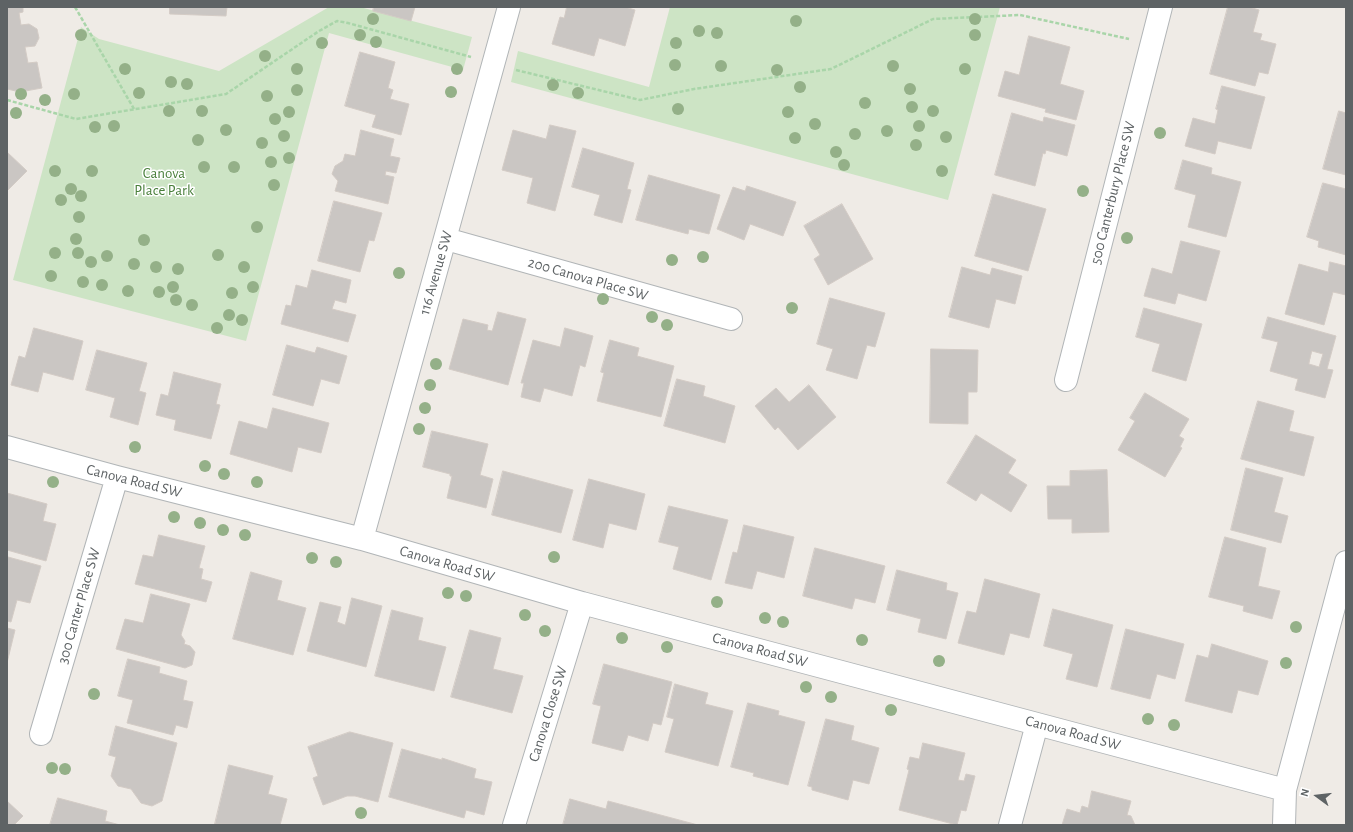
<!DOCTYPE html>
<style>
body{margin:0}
#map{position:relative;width:1353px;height:832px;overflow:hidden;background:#efebe6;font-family:"Alegreya Sans",sans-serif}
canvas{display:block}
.frame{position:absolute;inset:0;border:8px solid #5e6365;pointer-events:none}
.north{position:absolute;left:1297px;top:776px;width:40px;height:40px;-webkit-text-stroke:3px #fff;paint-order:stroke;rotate:285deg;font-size:11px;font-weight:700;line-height:16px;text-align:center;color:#5e6365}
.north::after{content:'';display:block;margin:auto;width:14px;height:18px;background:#5e6365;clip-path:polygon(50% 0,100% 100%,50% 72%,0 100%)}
</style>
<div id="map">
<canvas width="1353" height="832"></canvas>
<div class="frame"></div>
<div class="north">N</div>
</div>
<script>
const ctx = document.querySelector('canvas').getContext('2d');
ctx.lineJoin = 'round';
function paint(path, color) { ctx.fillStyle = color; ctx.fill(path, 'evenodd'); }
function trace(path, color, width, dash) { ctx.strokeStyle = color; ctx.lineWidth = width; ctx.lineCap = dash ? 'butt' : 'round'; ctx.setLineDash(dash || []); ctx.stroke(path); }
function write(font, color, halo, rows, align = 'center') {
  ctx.font = font + ' "Alegreya Sans",sans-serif'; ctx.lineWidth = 3; ctx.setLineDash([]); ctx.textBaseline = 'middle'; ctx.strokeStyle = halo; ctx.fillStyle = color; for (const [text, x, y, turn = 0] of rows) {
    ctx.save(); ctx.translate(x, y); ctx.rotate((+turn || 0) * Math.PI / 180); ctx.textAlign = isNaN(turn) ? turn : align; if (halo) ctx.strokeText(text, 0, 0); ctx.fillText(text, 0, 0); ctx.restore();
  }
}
paint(new Path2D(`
 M329 7H360L472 37 463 70 329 33 246 341 13 280 81 27 99 39 219 71Z
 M670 7H1000L948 200 511 82 518 51 649 87Z`), '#cde4c5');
const building = new Path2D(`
 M7 7H23V12L19 13 21 25 29 24 37 29 39 38 35 46 25 47 28 63 37 62 42 88 20 92 7 89Z
 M170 7H227L226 16 170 14Z
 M374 7H415L411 21 373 11Z
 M567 7H625L635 10 625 46 599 38 594 56 552 44 560 17 564 18Z
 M1228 7H1249L1259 10 1253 32 1262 34 1260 40 1276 44 1268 74 1259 72 1255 86 1210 74Z
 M1029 36 1070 47 1060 84 1084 91 1076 120 1045 112 1046 109 998 96 1005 71 1019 75Z
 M360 52 395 62 388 88 393 90 390 99 409 104 401 135 372 127 376 115 345 106Z
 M1222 86 1265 97 1251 149 1218 141 1215 154 1185 146 1193 118 1215 124 1218 110 1216 109Z
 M1339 111 1346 113V175L1323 169Z
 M1012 113 1043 122 1044 117 1075 125 1067 156 1046 150 1045 154 1043 153 1035 186 995 175Z
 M550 125 576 131 555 211 527 203 533 178 502 170 513 130 546 139Z
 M361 130 394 139 390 156 400 158 396 173 386 171 385 175 394 177 388 204 335 191 338 181 332 174 335 166 343 161 345 154 355 156Z
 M583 148 634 163 627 189 631 190 622 223 594 215 600 195 572 187Z
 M7 152 27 171 7 191Z
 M1183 160 1212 168 1211 174 1241 182 1226 237 1188 227 1196 195 1175 189Z
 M649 175 720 195 709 234 689 229 688 234 636 220Z
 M1323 183 1346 189V255L1318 247 1319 241 1307 237Z
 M747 186 796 202 783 236 750 224 744 240 717 229 733 187 745 191Z
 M993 194 1046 209 1028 271 975 256Z
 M334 201 382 213 374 241 369 240 360 272 318 261Z
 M842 204 873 259 828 285 814 259 820 255 804 226Z
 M1181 241 1220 251 1206 301 1178 293 1175 304 1144 296 1152 268 1172 274Z
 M1330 262 1346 266V295L1333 292 1324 325 1285 314 1299 264 1328 272Z
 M962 267 990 275 992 268 1022 276 1015 304 996 299 989 328 949 317Z
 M312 270 351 280 346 303 335 300 332 309 356 315 348 342 281 324 286 305 291 306 296 285 307 288Z
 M830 298 885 313 875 347 867 345 857 379 826 370 833 349 817 344Z
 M1144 308 1202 324 1186 381 1152 371 1160 344 1136 337Z
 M498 312 526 319 508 385 449 369 463 319 488 325 487 330 492 331Z
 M1268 317 1336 336 1327 369 1333 370 1325 398 1295 390 1298 379 1270 371 1278 342 1262 338ZM1312 351 1323 354 1319 367 1309 364Z
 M34 328 83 341 73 380 43 372 38 392 11 385 19 356 25 358Z
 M565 328 593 336 585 367 580 365 572 396 544 388 540 402 521 397 524 383H521L533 340 560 347Z
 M610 340 639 348 637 356 674 366 661 417 597 401 604 373 601 372Z
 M287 345 315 353 317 347 347 356 339 384 321 379 313 406 273 395Z
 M931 349 978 350 977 392H968V424L930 423Z
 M97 350 147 363 139 391 146 393 138 425 110 417 115 398 86 390Z
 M174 372 221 384 216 404 220 405 211 439 174 430 176 420 156 415 161 394 168 396Z
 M677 379 705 386 703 396 735 406 725 443 664 426Z
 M809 385 836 417 798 450 778 427 775 430 755 406 776 388 789 402Z
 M1145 393 1189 419 1179 436 1184 439 1180 447 1182 448 1165 477 1118 450 1135 421 1130 418Z
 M1258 401 1294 411 1289 431 1314 437 1304 476 1241 459Z
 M273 408 329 423 321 453 298 447 292 472 230 454 239 421 267 429Z
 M432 431 488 444 480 475 493 479 486 508 447 498 452 476H450V474L423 467Z
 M976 435 1016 460 1008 473 1027 485 1011 512 981 493 976 501 947 483Z
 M1246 468 1283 478 1274 512 1288 516 1281 543 1231 530Z
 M1107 470 1109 532 1072 533V519H1048L1047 486H1070V471Z
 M503 471 573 490 561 533 492 515Z
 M589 479 645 494 636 530 609 523 603 548 573 540Z
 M7 493 47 504 43 521 56 524 46 561 7 550Z
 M669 506 728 520 711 580 673 569 679 547 659 542Z
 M744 525 794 537 784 578 757 571 752 589 725 583 733 552 737 553Z
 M159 535 205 546 199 568 203 569 201 579 212 582 206 602 135 584 143 555 153 557Z
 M1225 537 1266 548 1258 586 1280 591 1272 619 1243 611 1244 606 1209 597Z
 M815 548 885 566 875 603 855 598 852 609 803 596Z
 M8 557 41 566 30 603 17 600 11 622 7 621Z
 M897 570 947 583 946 590 958 593 946 639 918 632 921 619 887 610Z
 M251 572 282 581 277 600 306 608 293 655 233 639Z
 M985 579 1040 594 1029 638 1010 633 1004 655 958 643 967 611 976 613Z
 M151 594 190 604 181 635 185 641 184 644 190 646 195 652 192 665 185 668 116 649 125 619 143 623Z
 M352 598 382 606 366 667 307 651 320 602 341 607 337 622 345 625Z
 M1053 609 1113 625 1097 687 1066 679 1073 654 1044 646Z
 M392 610 423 618 418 640 446 647 434 691 375 676Z
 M7 628 15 630 7 663Z
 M1126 629 1184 644 1175 679 1157 674 1150 699 1111 689Z
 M470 630 501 638 493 669 523 676 512 713 451 697Z
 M1212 644 1268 661 1258 695 1238 690 1232 713 1185 701 1197 655 1208 658Z
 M128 659 160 667 159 673 187 681 183 700 193 702 187 728 176 725 173 735 127 723 133 700 118 696Z
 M604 664 672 682 661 725 653 723 648 741 628 735 623 751 592 743 601 706 593 704Z
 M675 684 708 693 705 704 733 711 718 766 665 752 674 719 667 717Z
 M748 703 779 711 778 715 805 722 788 785 753 776 754 773 731 767Z
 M826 719 854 726 851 740 879 748 869 784 853 780 848 800 812 790V787L808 786Z
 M116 726 177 743 162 801 152 806 141 803 131 789 118 786 111 776 116 757 109 755Z
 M350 732 393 743 378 802 355 796H347L323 805 313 778 318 776 308 747Z
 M923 743 965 753 958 780 964 781 966 774 975 776 966 811 961 810 957 825 899 810 909 770 907 769 910 757 919 759Z
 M402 749 442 760V758L476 769 474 778 492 782 484 815 466 810 464 818 389 797Z
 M229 765 273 776 268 794 287 799 280 825 215 824Z
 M1092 791 1131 801 1127 815 1131 816 1135 825H1062L1067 809 1080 813 1082 806 1088 808Z
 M58 798 107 811 105 821 120 825H50Z
 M570 799 606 809 608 801 698 825H563Z
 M7 801 23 816 14 825H7Z`);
paint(building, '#cac6c3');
trace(building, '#d3cbc5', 1);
const minor = new Path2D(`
 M446 239 731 319
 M1066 380 1161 7
 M7 447 117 477 362 539 582 603 1285 790 1346 562
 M362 539 509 7
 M41 734 117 477
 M514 825 582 603
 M1010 825 1037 724
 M1284 825 1285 790`);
trace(minor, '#b1b5b7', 24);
trace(new Path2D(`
 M75 7 134 109
 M516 70 640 100 694 89 831 69 933 19 1020 15 1129 39
 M7 100 76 119 226 94 319 31 337 21 348 23 471 57`), '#a9d5a9', 2.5, [4, 2]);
trace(minor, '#fff', 22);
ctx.fillStyle = '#94b088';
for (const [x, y] of [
 [373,19],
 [975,19],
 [796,21],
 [699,31],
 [717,33],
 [81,35],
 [360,35],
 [975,35],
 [376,42],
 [322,43],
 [676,43],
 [265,56],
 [675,65],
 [721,66],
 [893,66],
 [125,69],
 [297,69],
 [457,69],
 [965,69],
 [777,70],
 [171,82],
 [187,84],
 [553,85],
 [800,87],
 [910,89],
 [297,90],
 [451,92],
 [139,93],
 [578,93],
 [21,94],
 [74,94],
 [267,96],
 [45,100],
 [865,103],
 [912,107],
 [678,109],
 [169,111],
 [202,111],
 [933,111],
 [289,112],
 [788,112],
 [16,113],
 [275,119],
 [815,124],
 [114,126],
 [919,126],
 [95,127],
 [226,130],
 [887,131],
 [1160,133],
 [855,134],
 [284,136],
 [946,137],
 [795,138],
 [198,140],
 [262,143],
 [916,145],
 [836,152],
 [289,158],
 [271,162],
 [844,165],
 [204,167],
 [234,167],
 [55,171],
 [92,171],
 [942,171],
 [274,185],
 [71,189],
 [1083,191],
 [81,196],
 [61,200],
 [79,217],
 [257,227],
 [1127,238],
 [76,239],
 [144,240],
 [55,253],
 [78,253],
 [218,255],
 [107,256],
 [703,257],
 [672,260],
 [91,262],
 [134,264],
 [156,267],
 [244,267],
 [178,269],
 [399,273],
 [51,276],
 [83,282],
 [102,285],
 [173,287],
 [253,287],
 [128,291],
 [159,292],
 [232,293],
 [603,299],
 [176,300],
 [192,305],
 [792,308],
 [229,315],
 [652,317],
 [242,320],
 [667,325],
 [217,328],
 [436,364],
 [430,385],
 [425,408],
 [419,429],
 [135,447],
 [205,466],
 [224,474],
 [53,482],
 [257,482],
 [174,517],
 [200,523],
 [223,530],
 [245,535],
 [554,557],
 [312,558],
 [336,562],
 [448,593],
 [466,596],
 [717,602],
 [525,615],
 [765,618],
 [783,622],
 [1296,627],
 [545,631],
 [622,638],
 [862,640],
 [667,647],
 [939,661],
 [1286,663],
 [806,687],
 [94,694],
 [831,697],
 [891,710],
 [1148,719],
 [1174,725],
 [52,768],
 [65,769],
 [361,813]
]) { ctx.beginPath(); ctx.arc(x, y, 6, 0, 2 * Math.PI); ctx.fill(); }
write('15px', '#497f3b', '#fff', [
 ["Canova",164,173],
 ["Place Park",164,190]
]);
write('15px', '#5e6365', '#fff', [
 ["500 Canterbury Place SW",1113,193,-76],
 ["116 Avenue SW",436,273,-74],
 ["200 Canova Place SW",588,279,16],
 ["Canova Road SW",134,481,14],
 ["Canova Road SW",447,564,16],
 ["300 Canter Place SW",79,606,-74],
 ["Canova Road SW",760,650,15],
 ["Canova Close SW",548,714,-73],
 ["Canova Road SW",1073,733,15]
]);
</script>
